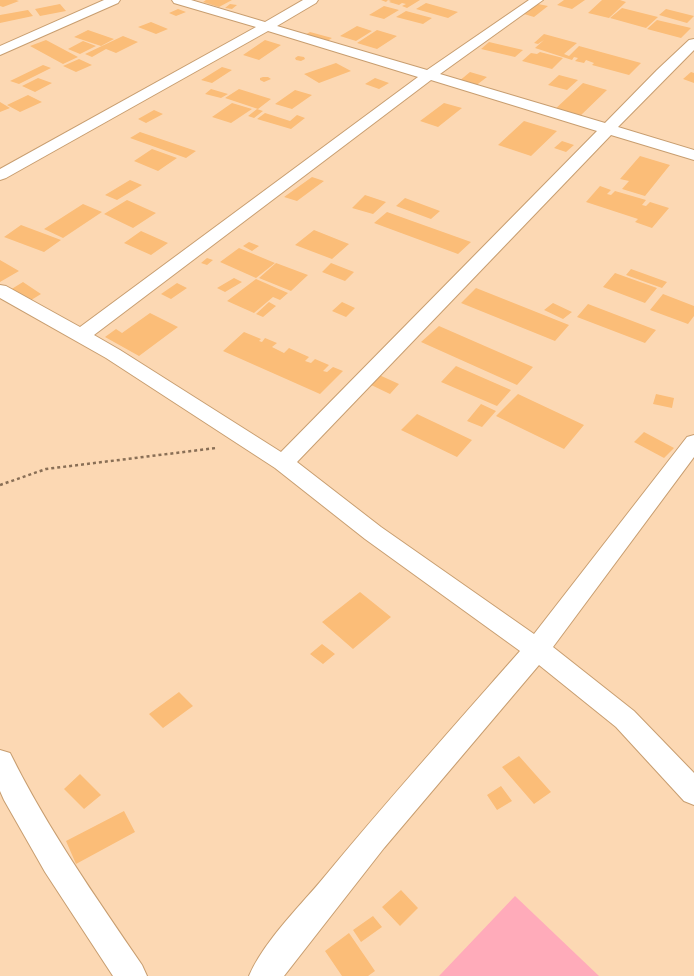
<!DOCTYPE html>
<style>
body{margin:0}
canvas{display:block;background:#fcd8b3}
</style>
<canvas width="694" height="976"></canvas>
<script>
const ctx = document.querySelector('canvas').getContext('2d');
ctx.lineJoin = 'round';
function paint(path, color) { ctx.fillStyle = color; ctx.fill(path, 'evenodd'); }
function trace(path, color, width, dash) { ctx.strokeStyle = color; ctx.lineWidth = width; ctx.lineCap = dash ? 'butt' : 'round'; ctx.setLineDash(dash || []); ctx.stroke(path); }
paint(new Path2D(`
 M515 896 599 976H439Z`), '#ffabba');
paint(new Path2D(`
 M0 0H16L19 1 3 7 0 6Z
 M206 0H232L219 7 203 2Z
 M381 0H420L407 8 402 6 406 4 402 3 399 5 389 2 391 1 388 0 386 2Z
 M564 0H585L572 9 557 5Z
 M602 0H620L626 2 609 18 588 13Z
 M426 3 458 12 448 18 416 9Z
 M60 4 66 11 40 16 35 9Z
 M230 4 237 5 232 9 225 8Z
 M538 4 548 6 534 17 524 14Z
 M384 6 399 10 384 19 369 15Z
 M622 8 658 17 646 28 610 18Z
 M178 9 186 12 176 16 169 13Z
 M666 9 694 16 687 23 659 15Z
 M28 10 33 16 0 23V15Z
 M406 11 432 18 423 24 396 17Z
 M657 20 691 28 681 38 647 29Z
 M151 22 168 29 156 34 138 27Z
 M357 26 372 31 356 41 340 36Z
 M88 30 114 39 101 46 74 37Z
 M377 30 397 36 377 49 357 43Z
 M310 32 332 38 324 43 303 36Z
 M544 34 577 43 564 54 569 56 579 46 641 63 629 75 592 65 594 63 586 60 584 63 575 61 578 58 574 57 572 60 535 48 544 40 538 44 534 43Z
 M123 36 138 42 116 53 106 49 92 57 85 54Z
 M46 40 78 57 63 64 30 46Z
 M265 40 281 45 259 60 243 55Z
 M83 41 96 46 80 54 68 49Z
 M489 42 523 50 515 57 481 49Z
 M540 52 563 58 552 69 522 61 531 53 537 54Z
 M298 56 304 57 305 59 301 61 296 60 295 58Z
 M79 59 92 65 76 72 63 66Z
 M336 63 351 71 319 83 304 74Z
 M43 65 51 68 19 84 10 81Z
 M222 67 232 70 212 83 201 80Z
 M470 72 487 77 474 87 458 82Z
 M691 72 694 73V83L683 79Z
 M559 75 578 80 567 90 548 85Z
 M263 77H268L271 79 264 82 260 80V78Z
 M38 78 52 83 35 92 22 86Z
 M375 78 389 83 379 89 365 84Z
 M583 83 607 90 578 118 553 111Z
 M211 89 228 94 221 98 205 94Z
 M239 89 271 99 258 109 225 98Z
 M295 90 312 95 292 109 275 104Z
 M28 95 42 102 20 112 7 105Z
 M0 102 10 108 0 112Z
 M232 103 252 109 231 123 212 117Z
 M444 103 462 108 438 127 420 121Z
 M257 109 263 111 254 118 248 116Z
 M154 110 163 114 146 123 138 119Z
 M265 113 290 121 297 115 305 118 291 129 257 119Z
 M524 121 557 131 531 156 498 145Z
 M140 132 196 151 186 158 130 138Z
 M562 141 574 145 566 152 554 148Z
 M152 149 177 158 158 171 134 161Z
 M640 156 670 165 645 196 622 189 629 181 620 179Z
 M312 177 324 181 297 201 284 197Z
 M130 180 142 185 117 200 105 195Z
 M600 186 611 190 607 194 611 195 615 191 646 200 642 205 646 206 650 202 669 208 652 228 635 222 638 219 586 202Z
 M365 195 386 202 373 214 352 208Z
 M405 198 440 211 431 219 396 206Z
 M127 200 156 213 133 228 104 214Z
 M83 204 102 212 63 238 44 229Z
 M387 212 471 242 458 254 374 223Z
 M21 225 61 240 44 252 4 237Z
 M314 230 349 244 332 259 295 245Z
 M141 231 168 243 151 255 124 243Z
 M249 242 259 246 252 251 243 246Z
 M239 248 275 263 256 278 220 262Z
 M207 258 213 260 207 265 201 263Z
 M0 260 19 271 0 282Z
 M276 263 308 275 291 291 259 278Z
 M331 263 354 272 345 281 322 272Z
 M631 269 667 282 662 288 626 275Z
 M615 273 657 288 645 303 603 287Z
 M234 278 242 282 225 292 217 288Z
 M256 279 288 293 280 300 273 297 254 313 227 301Z
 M23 282 41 294 28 302 10 290Z
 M177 283 187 288 171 299 161 294Z
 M476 288 569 325 555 341 461 303Z
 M663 294 694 306V316L688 324 650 310Z
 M269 302 276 306 263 317 256 314Z
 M342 302 355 308 346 317 332 311Z
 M553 303 572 312 563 319 544 310Z
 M588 304 656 330 645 343 577 317Z
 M150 313 178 327 139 356 105 337 116 329 122 333Z
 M439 326 533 367 517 385 421 342Z
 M244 332 261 339 259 341 262 342 265 338 277 343 272 347 284 353 289 348 309 357 305 361 311 363 315 359 329 365 323 371 327 372 333 367 343 371 320 394 223 351Z
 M456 366 511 390 497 406 441 382Z
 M377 374 399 384 390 394 367 383Z
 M518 394 584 425 564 449 496 416Z
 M656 394 674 398 672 408 653 404Z
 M481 404 496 411 482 427 467 421Z
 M417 414 472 440 457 457 401 430Z
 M644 432 674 448 664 458 634 442Z
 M360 592 391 617 353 649 322 622Z
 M322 644 335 654 323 664 310 654Z
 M179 692 193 706 163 728 149 714Z
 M519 756 551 792 534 804 502 767Z
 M80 774 101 795 84 809 64 789Z
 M501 786 512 801 497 810 487 795Z
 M124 811 135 832 76 864 66 841Z
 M401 890 418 908 400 926 382 907Z
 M373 916 382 927 361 942 353 930Z
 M349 933 375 971 368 976H342L325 951Z`), '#fbbd78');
const minor = new Path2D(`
 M104 0H120L118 3 0 55V46Z
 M172 0H191L265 22 303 0H318L316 3 277 26 427 70 529 0H543L440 74 605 123 657 70 689 40 694 39V50L618 127 694 150V160L611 135 297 462 381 527 534 634 687 437 694 435V457L553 647 634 711 694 773V805L684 801 616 727 539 665 384 848 284 976H249C263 943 297 909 320 882 385 803 453 727 520 651L365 539 275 468 106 358 0 298V285L6 286 80 327 418 77 268 31 6 178 0 180V169L256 27 174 3ZM431 80 597 131 281 452 120 350 94 335Z
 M0 750 10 753C47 828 95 896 142 965L147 976H113L45 872 4 800 0 791Z`);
trace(minor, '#c89e70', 2);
trace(new Path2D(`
 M0 485 46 469 216 448`), '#896f56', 2.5, [3, 3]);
paint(minor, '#fff');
</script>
